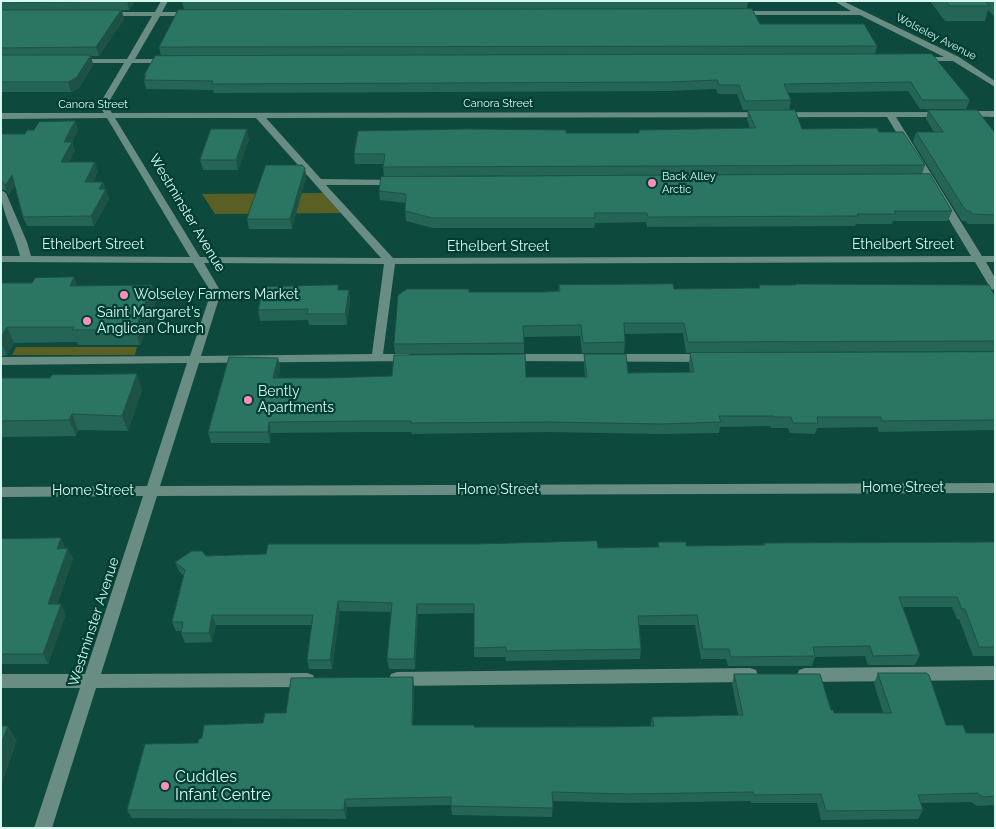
<!DOCTYPE html>
<style>
body{margin:0}
#map{position:relative;width:996px;height:829px;overflow:hidden;background:#0e493d;font-family:Raleway,sans-serif}
canvas{display:block}
.frame{position:absolute;inset:0;border:2px solid #d6f9ef;pointer-events:none}
</style>
<div id="map">
<canvas width="996" height="829"></canvas>
<div class="frame"></div>
</div>
<script>
const ctx = document.querySelector('canvas').getContext('2d');
ctx.lineJoin = 'round';
function paint(path, color) { ctx.fillStyle = color; ctx.fill(path, 'evenodd'); }
function trace(path, color, width, dash) { ctx.strokeStyle = color; ctx.lineWidth = width; ctx.lineCap = dash ? 'butt' : 'round'; ctx.setLineDash(dash || []); ctx.stroke(path); }
function write(font, color, halo, rows, align = 'center') {
  ctx.font = font + ' Raleway,sans-serif'; ctx.lineWidth = 4.5; ctx.setLineDash([]); ctx.textBaseline = 'middle'; ctx.strokeStyle = halo; ctx.fillStyle = color; for (const [text, x, y, turn = 0] of rows) {
    ctx.save(); ctx.translate(x, y); ctx.rotate((+turn || 0) * Math.PI / 180); ctx.textAlign = isNaN(turn) ? turn : align; if (halo) ctx.strokeText(text, 0, 0); ctx.fillText(text, 0, 0); ctx.restore();
  }
}
paint(new Path2D(`
 M323 193 341 213 215 214 202 194Z
 M16 347H137L135 355H12Z`), '#5a6024');
paint(new Path2D(`
 M161 1H168L162 12H193L197 14 193 16H160L135 59H168L172 61 168 63H132L107 105 112 113 945 112 946 114 942 117H896L982 256H995V262H986L995 278V290L991 289 975 262 395 264 383 354H409L415 358 413 361 199 363 160 486 995 483V493L157 496 101 674 307 673 313 675 315 680 313 685 307 687 96 688 52 828H34L80 688H1V674H85L143 496 1 497V487L147 486 187 363 1 365V357L190 356 211 292 193 263 1 262V256H20C15 233 1 214 1 190L6 193 27 242 31 256 190 257 107 118 1 119V113H104L99 105 124 63H76L72 61 76 59H127L152 16H106L102 14 106 12H155ZM887 117 971 256 393 258 326 185H396L399 184V180L321 179 266 118ZM115 118H256L381 258 200 257ZM204 263 384 264 372 354 201 356 221 292Z
 M834 1H843L959 57 995 81V87L953 61H915L914 59 918 57H944L860 15H738L734 13 738 11H851Z
 M965 111H995V117L962 116 961 114Z
 M509 354H706L712 358 706 362 505 361 503 358Z
 M995 666V680L805 682 799 680 797 675 799 670 805 668Z
 M750 668 756 670 758 675 756 680 750 682 397 686 391 684 389 679 391 674 397 672Z`), '#698d82');
paint(new Path2D(`
 M1 1H135L129 10H122L124 19 99 56H91L93 65 79 88 71 92H1Z
 M182 1H748L747 9 760 24 877 46 875 54 970 100 966 109H920L908 91 788 93 791 100 789 110H743L737 94H718L716 89 669 91 214 93 213 90 146 89 144 80 145 78 144 75 161 56 159 47 184 10Z
 M930 1H995V17L988 10 985 21H945Z
 M748 110 802 129 879 132 925 165 922 174 384 177 383 167 384 164H355L354 154 566 133H639V130L750 128 747 119Z
 M928 110 995 133V224H968L966 221H962L913 142 916 132H934L926 119Z
 M75 121 78 130 72 142 75 151 69 162 98 171 93 182H103L109 199 94 226H27L23 217 15 186 9 195 7 191 1 189V134H25L34 130Z
 M249 139 238 170H203L200 160Z
 M305 168 306 177 292 229H249L247 219Z
 M379 191 952 211 948 221H893L892 224H856L855 226 647 227 646 222 595 223 594 228H433L406 221 405 211 406 203 380 200Z
 M74 277 77 286 152 285 156 301 140 345H78L77 342 14 343 7 355 1 356V283H32Z
 M795 284 995 295V351L686 353 683 333 625 334V342L624 353H582L580 336 524 337V353L395 354 394 344 469 292H544L558 291 559 285 674 289 759 288V285H795Z
 M338 285 339 290H349L350 301 347 325H309L308 320 260 321 258 310Z
 M995 352V430L879 432 877 427 817 428 815 434 790 433 788 428H771V426L720 427 719 433 660 434 548 432 412 434 411 432H366L271 433 270 443H211L208 432 278 358 280 368 278 378 585 377 584 364V354L628 373 690 372 689 364 690 353Z
 M1 378 142 390 128 431 78 430 76 436 1 437Z
 M1 539 66 548 73 559 57 604 66 614 48 664H1Z
 M658 542 686 546 763 545 764 543 995 542V656H973L959 619H957L952 607H903L920 655 915 665H868L865 656 815 657 812 666H728L726 659H701L695 625H639L641 649 640 659 506 661V657H474V613L418 614 415 669H389L387 659 391 612 340 611 332 669H309L307 660 312 625H216L212 642 185 643 181 633V631H176L172 622 184 576 179 571 175 562 206 556 658 547Z
 M878 673 946 725 966 733H995V805L977 806 971 802 921 803 923 810 918 819 821 820 817 803H751L750 801 627 803 553 801 552 817 452 815 451 805 347 807 346 819 132 818 127 810 198 743 263 723 286 713 414 686 413 725 474 727 650 726 652 717 738 715 732 684 734 674 831 710 834 713H883L874 683Z`), '#256555');
paint(new Path2D(`
 M127 1H135L129 10Z
 M121 10 124 19 99 56 96 47Z
 M91 55 93 65 79 88 71 92 68 82Z
 M75 121 78 130 67 151 64 142Z
 M247 129 249 139 238 170 236 160Z
 M72 142 75 151 64 172 61 162Z
 M95 162 98 171 88 191 85 182Z
 M305 168 306 177 292 229 290 219Z
 M12 175 16 185 9 195 5 186Z
 M103 182 109 199 94 226 91 216 99 189Z
 M74 277 79 293 70 286Z
 M152 285 156 301 140 345 135 330Z
 M349 290 350 301 347 325 345 314Z
 M7 327 14 343 7 355 1 343V337Z
 M278 358 280 368 275 389 273 378Z
 M137 374 142 390 128 431 122 416Z
 M72 414 78 430 76 436 69 420Z
 M269 422 271 433 270 443 268 432Z
 M61 538 66 549H57Z
 M68 548 73 559 54 614 48 604Z
 M338 601 340 611 332 669 330 660Z
 M61 604 66 614 48 664 43 654Z
 M417 604 418 614 415 669 414 659Z
 M212 615 216 625 212 642 209 633Z
 M413 677 414 686 413 734 412 725Z
 M8 726 17 741 1 786V744Z
 M345 799 347 807 346 819 344 810Z`), '#1e5245');
const building = new Path2D(`
 M1 1H127L1 3Z
 M946 1H985L990 6H950Z
 M752 9 760 24H864L877 46 159 47 178 10Z
 M1 10H121L96 47 1 48Z
 M932 54 970 100H922L911 82 784 84 791 100 745 101 739 85H719L717 80 670 82 212 84 213 81 144 80 146 75H144L155 56Z
 M1 55H91L76 78 68 82H1Z
 M748 110H795L802 129 877 128 879 132H903L925 165 383 167 385 154H354L358 131 466 129 566 130V133H639V130L755 128Z
 M928 110H977L995 133V215L972 214 970 211H966L916 132H943Z
 M75 121 64 142H72L61 162H95L85 182H103L99 189H106L91 216 23 217 12 175 5 186 3 182 1 181V134H25L27 130H34L39 122Z
 M211 129H247L236 160H200Z
 M266 165H302L305 168 290 219H247Z
 M930 174 952 211H894L896 214H857L858 216 648 217 647 213H595V218H432L405 211 406 194 379 191 381 177Z
 M74 277 70 286 152 285 135 330H72L74 327H7L1 337V283H32L35 278Z
 M673 284 674 289 760 288 759 285H796L795 284 989 285 994 295H995V341L688 342 684 323H624L625 342 583 343 581 325 523 326 524 343 394 344 398 295 407 289H469V292H544L560 291 559 285Z
 M338 285V290H349L345 314H307L308 309 258 310 264 287Z
 M995 352V420L882 421 881 417H817L818 423H793L791 417H774V416H719L721 422 662 424 549 422 411 423V421H364L269 422 268 432H208L229 357 278 358 273 378H326L392 376 394 355 525 354 526 377H587L584 354H626L628 373 694 372 690 353Z
 M137 374 122 416 72 414 69 420 1 421V378H50L52 375Z
 M61 538 57 549 68 548 48 604H61L43 654H1V539Z
 M597 541 598 548 659 547 658 542H686V546L765 545 764 543 995 542V647H979L965 609H962L957 597H899L920 655 873 656 870 646 813 647 815 656 731 657 729 649H703L697 615 638 616 641 649 506 651V647L474 648V604H417L414 659H387L392 603 338 601 330 660H307L313 615H212L209 633H181L183 622H172L185 570 175 562 192 551H202L206 556 266 554 268 544H475Z
 M878 673H926L929 675 946 725H963L966 733H995V796L983 797 977 793 918 795 923 810 826 811 821 794 754 795 753 792 628 794 552 792 553 808 451 806V797L345 799 344 810H127L145 744 198 743 199 739 202 738 204 725 263 723 265 713H286L291 678 413 677 412 725H474V727H599L654 726 652 717 743 715 734 674H820L831 710H833L834 713H891Z
 M1 726H8L1 744Z`);
paint(building, '#2b7563');
trace(building, '#1e5245', 1);
for (const [x, y, r, color] of [
 [652,183,5,"#fe8ebc"],
 [124,295,5,"#fe8ebc"],
 [87,321,5,"#fe8ebc"],
 [248,400,5,"#fe8ebc"],
 [165,786,5,"#fe8ebc"]
]) { const dot = new Path2D(); dot.arc(x, y, r, 0, 2 * Math.PI); ctx.fillStyle = color; ctx.fill(dot); trace(dot, '#003e32', 2); }
write('11px', '#d6f9ef', '#003e32', [
 ["Wolseley Avenue",936,37,27],
 ["Canora Street",498,104],
 ["Canora Street",93,105]
]);
write('11px', '#d6f9ef', '#003e32', [
 ["Back Alley",662,177],
 ["Arctic",662,190]
], 'left');
write('14px', '#d6f9ef', '#003e32', [
 ["Westminster Avenue",187,213,59],
 ["Ethelbert Street",93,245],
 ["Ethelbert Street",903,245],
 ["Ethelbert Street",498,247],
 ["Home Street",903,488],
 ["Home Street",498,490],
 ["Home Street",93,491],
 ["Westminster Avenue",94,622,-72]
]);
write('14px', '#d6f9ef', '#003e32', [
 ["Wolseley Farmers Market",134,295],
 ["Saint Margaret's",97,313],
 ["Anglican Church",97,329],
 ["Bently",258,392],
 ["Apartments",258,408]
], 'left');
write('16px', '#d6f9ef', '#003e32', [
 ["Cuddles",175,777],
 ["Infant Centre",175,795]
], 'left');
</script>
